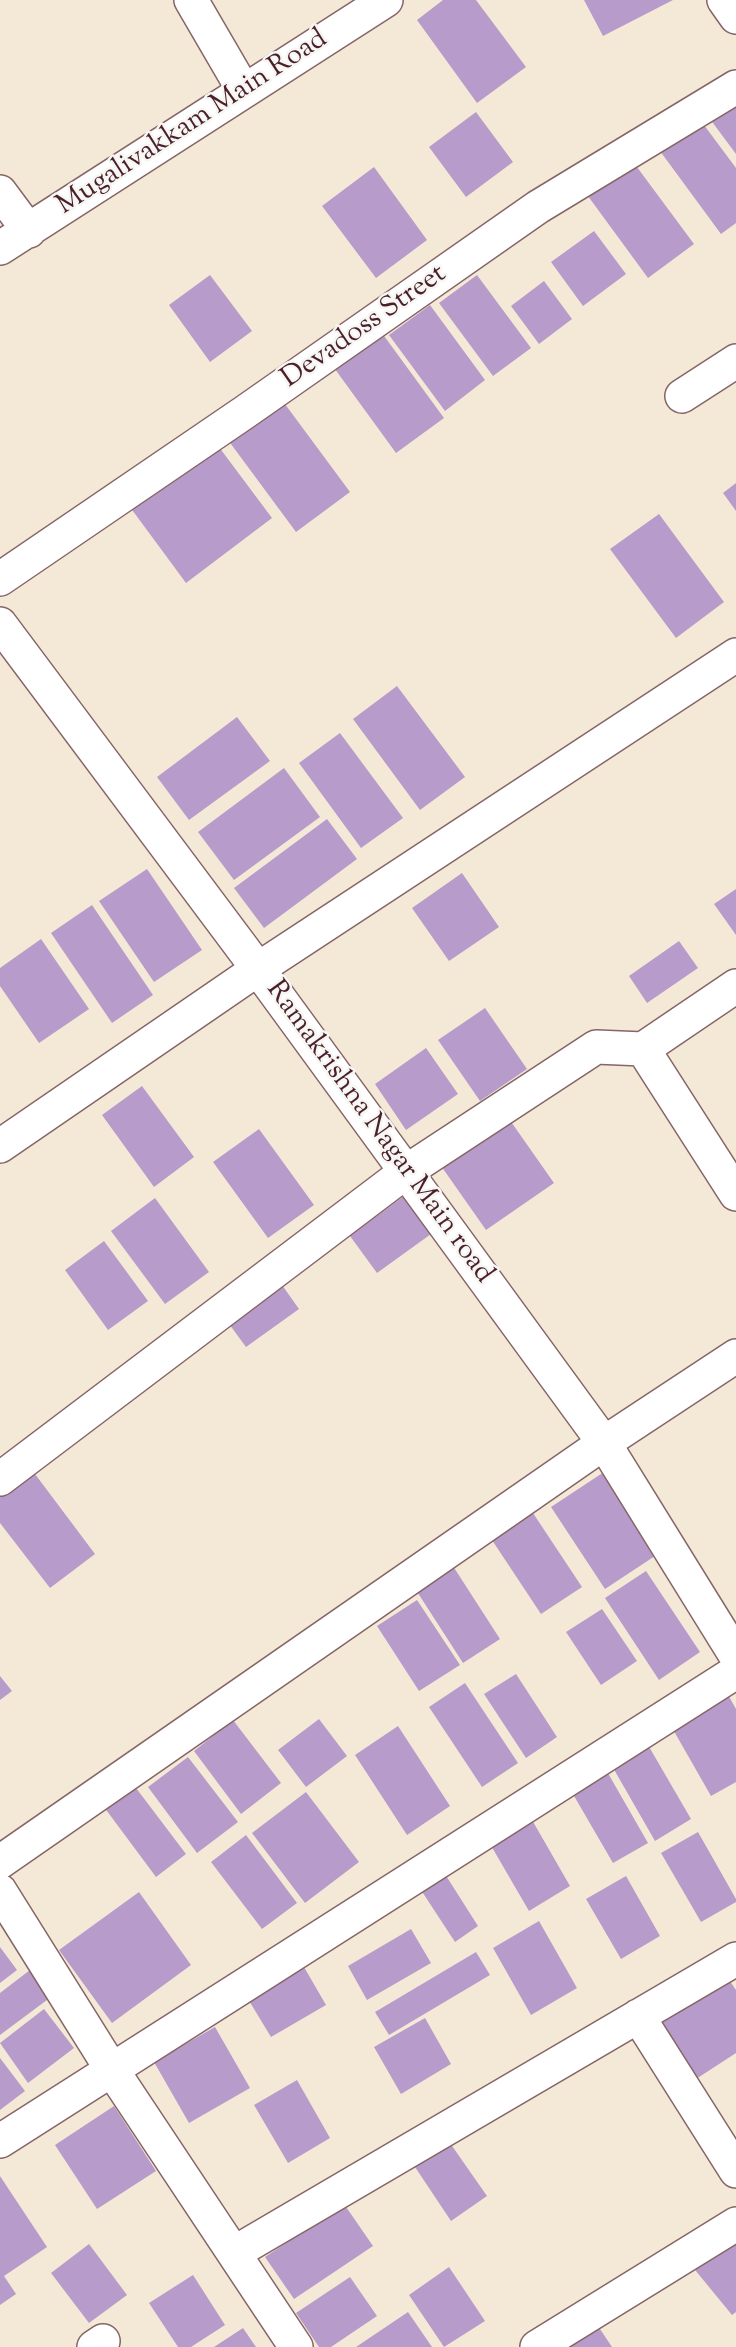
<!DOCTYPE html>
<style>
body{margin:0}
canvas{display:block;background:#f4e8d6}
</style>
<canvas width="736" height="2347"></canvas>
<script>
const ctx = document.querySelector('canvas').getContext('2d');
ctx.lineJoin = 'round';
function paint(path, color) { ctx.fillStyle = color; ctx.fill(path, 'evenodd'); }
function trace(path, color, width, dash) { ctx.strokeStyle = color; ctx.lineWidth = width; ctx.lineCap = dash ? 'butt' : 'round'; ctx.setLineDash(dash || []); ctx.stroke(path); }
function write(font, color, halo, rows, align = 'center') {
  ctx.font = font + ' "Sorts Mill Goudy",serif'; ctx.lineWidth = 5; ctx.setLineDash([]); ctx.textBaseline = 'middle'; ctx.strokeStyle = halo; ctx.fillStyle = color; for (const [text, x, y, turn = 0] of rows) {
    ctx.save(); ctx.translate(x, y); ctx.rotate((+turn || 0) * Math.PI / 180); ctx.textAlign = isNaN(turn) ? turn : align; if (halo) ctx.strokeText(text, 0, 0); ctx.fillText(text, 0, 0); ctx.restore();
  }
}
paint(new Path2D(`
 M443 0H476L526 67 477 103 417 20Z
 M584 0H673L603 36Z
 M736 94V154L707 115Z
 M476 112 513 162 466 197 429 147Z
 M701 121 736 168V223L721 234 660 151Z
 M631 159 694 244 648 278 585 192Z
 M374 167 427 240 376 278 322 206Z
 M594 231 626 274 583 306 551 262Z
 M210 275 252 331 210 362 169 305Z
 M477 275 531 348 493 376 439 303Z
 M544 281 572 319 539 344 511 306Z
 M430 305 485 380 445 411 389 335Z
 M379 329 444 418 396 453 332 365Z
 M282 400 350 492 296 532 228 440Z
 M213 439 272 518 186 583 127 503Z
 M736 483V511L723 493Z
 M659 514 724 602 676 638 610 549Z
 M397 686 465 777 420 810 353 719Z
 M237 717 270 761 189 820 157 777Z
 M340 733 403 818 361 848 299 763Z
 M284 768 320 817 234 880 198 832Z
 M327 819 357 859 264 928 234 888Z
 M147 869 202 950 154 982 99 901Z
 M462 873 499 927 449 961 412 908Z
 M736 889V935L714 904Z
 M92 905 153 995 112 1023 51 933Z
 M41 939 89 1009 39 1043 0 986V968Z
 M679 941 698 968 647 1003 629 976Z
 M485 1008 527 1069 480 1101 438 1040Z
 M426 1048 458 1094 406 1130 375 1084Z
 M142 1086 194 1157 154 1187 102 1115Z
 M507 1116 554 1183 486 1230 439 1163Z
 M259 1129 314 1205 268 1238 213 1162Z
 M404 1196 431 1234 377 1273 350 1236Z
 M155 1198 209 1272 165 1304 111 1231Z
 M104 1241 148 1301 108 1330 65 1270Z
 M277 1278 299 1309 246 1347 224 1317Z
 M32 1470 95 1554 50 1588 0 1523V1495Z
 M604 1472 658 1554 605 1589 551 1507Z
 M529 1507 582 1587 541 1614 488 1534Z
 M451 1563 500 1639 463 1663 414 1587Z
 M646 1571 700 1652 659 1680 605 1598Z
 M417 1600 460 1665 419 1691 377 1626Z
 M602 1609 637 1661 601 1685 566 1632Z
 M516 1674 557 1737 526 1758 484 1694Z
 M0 1676 12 1691 0 1700Z
 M465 1683 518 1763 482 1787 429 1707Z
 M727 1693 736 1709V1782L711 1796 671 1726Z
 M319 1719 347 1756 306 1787 278 1750Z
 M233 1720 281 1783 241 1814 194 1751Z
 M398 1726 450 1806 407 1835 355 1755Z
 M648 1745 691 1819 655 1841 612 1766Z
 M188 1757 238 1822 197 1853 148 1787Z
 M605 1768 648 1843 613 1863 570 1789Z
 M133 1784 186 1854 156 1877 104 1807Z
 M306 1792 359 1862 305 1903 252 1833Z
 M528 1813 570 1886 529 1911 486 1837Z
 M698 1832 736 1899V1902L701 1922 661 1853Z
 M246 1835 297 1903 262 1929 211 1862Z
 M443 1871 478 1926 455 1942 419 1887Z
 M626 1876 660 1936 621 1959 586 1899Z
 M139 1892 191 1965 112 2023 59 1950Z
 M539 1921 577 1988 531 2015 493 1948Z
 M411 1929 431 1963 367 2000 348 1966Z
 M0 1947 17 1970 0 1983Z
 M476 1952 490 1975 389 2035 375 2012Z
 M304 1967 326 2005 271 2037 248 1999Z
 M30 1970 51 1997 0 2035V1993Z
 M725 1974 736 1990V2053L696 2079 656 2018Z
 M44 2009 74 2048 28 2083 0 2043Z
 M425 2018 451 2064 401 2094 374 2047Z
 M215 2027 250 2088 189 2123 154 2062Z
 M0 2058 25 2091 0 2110Z
 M297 2080 330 2138 288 2163 254 2105Z
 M114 2106 156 2171 97 2209 55 2145Z
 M450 2143 487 2196 451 2221 415 2167Z
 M0 2176 47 2247 4 2276 16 2294 0 2305Z
 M344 2204 373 2246 294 2299 265 2257Z
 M736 2239V2312L732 2315 691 2265Z
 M89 2244 127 2295 89 2323 51 2273Z
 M449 2267 485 2321 444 2347 409 2295Z
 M193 2275 225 2325 191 2347H178L149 2303Z
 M350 2277 377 2316 331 2347H319L296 2313Z
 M408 2312 432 2347H356Z
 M592 2317 612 2347H548Z
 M243 2328 256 2347H214Z`), '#b79ccb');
const minor = new Path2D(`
 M191 0 244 91
 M724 0 736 17
 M0 192 29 231
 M0 248 386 0
 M682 396 736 361
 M0 579 245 412 538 207 736 87
 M0 624 258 969 604 1443 736 1656
 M643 1049 736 1194
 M0 1146 258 969 736 655
 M0 1479 407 1171 596 1047 643 1049 736 986
 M0 1862 604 1443 736 1356
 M0 1891 112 2070 296 2347
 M638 2016 736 2171
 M0 2141 736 1672
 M234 2253 736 1959
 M94 2347 103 2341
 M537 2347 736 2224`);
trace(minor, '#866567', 36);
trace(minor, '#fff', 33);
write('28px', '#4a1f2b', '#f6f6f2', [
 ["Mugalivakkam Main Road",193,124,-33],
 ["Devadoss Street",365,328,-35],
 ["Ramakrishna Nagar Main road",378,1133,54]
]);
</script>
